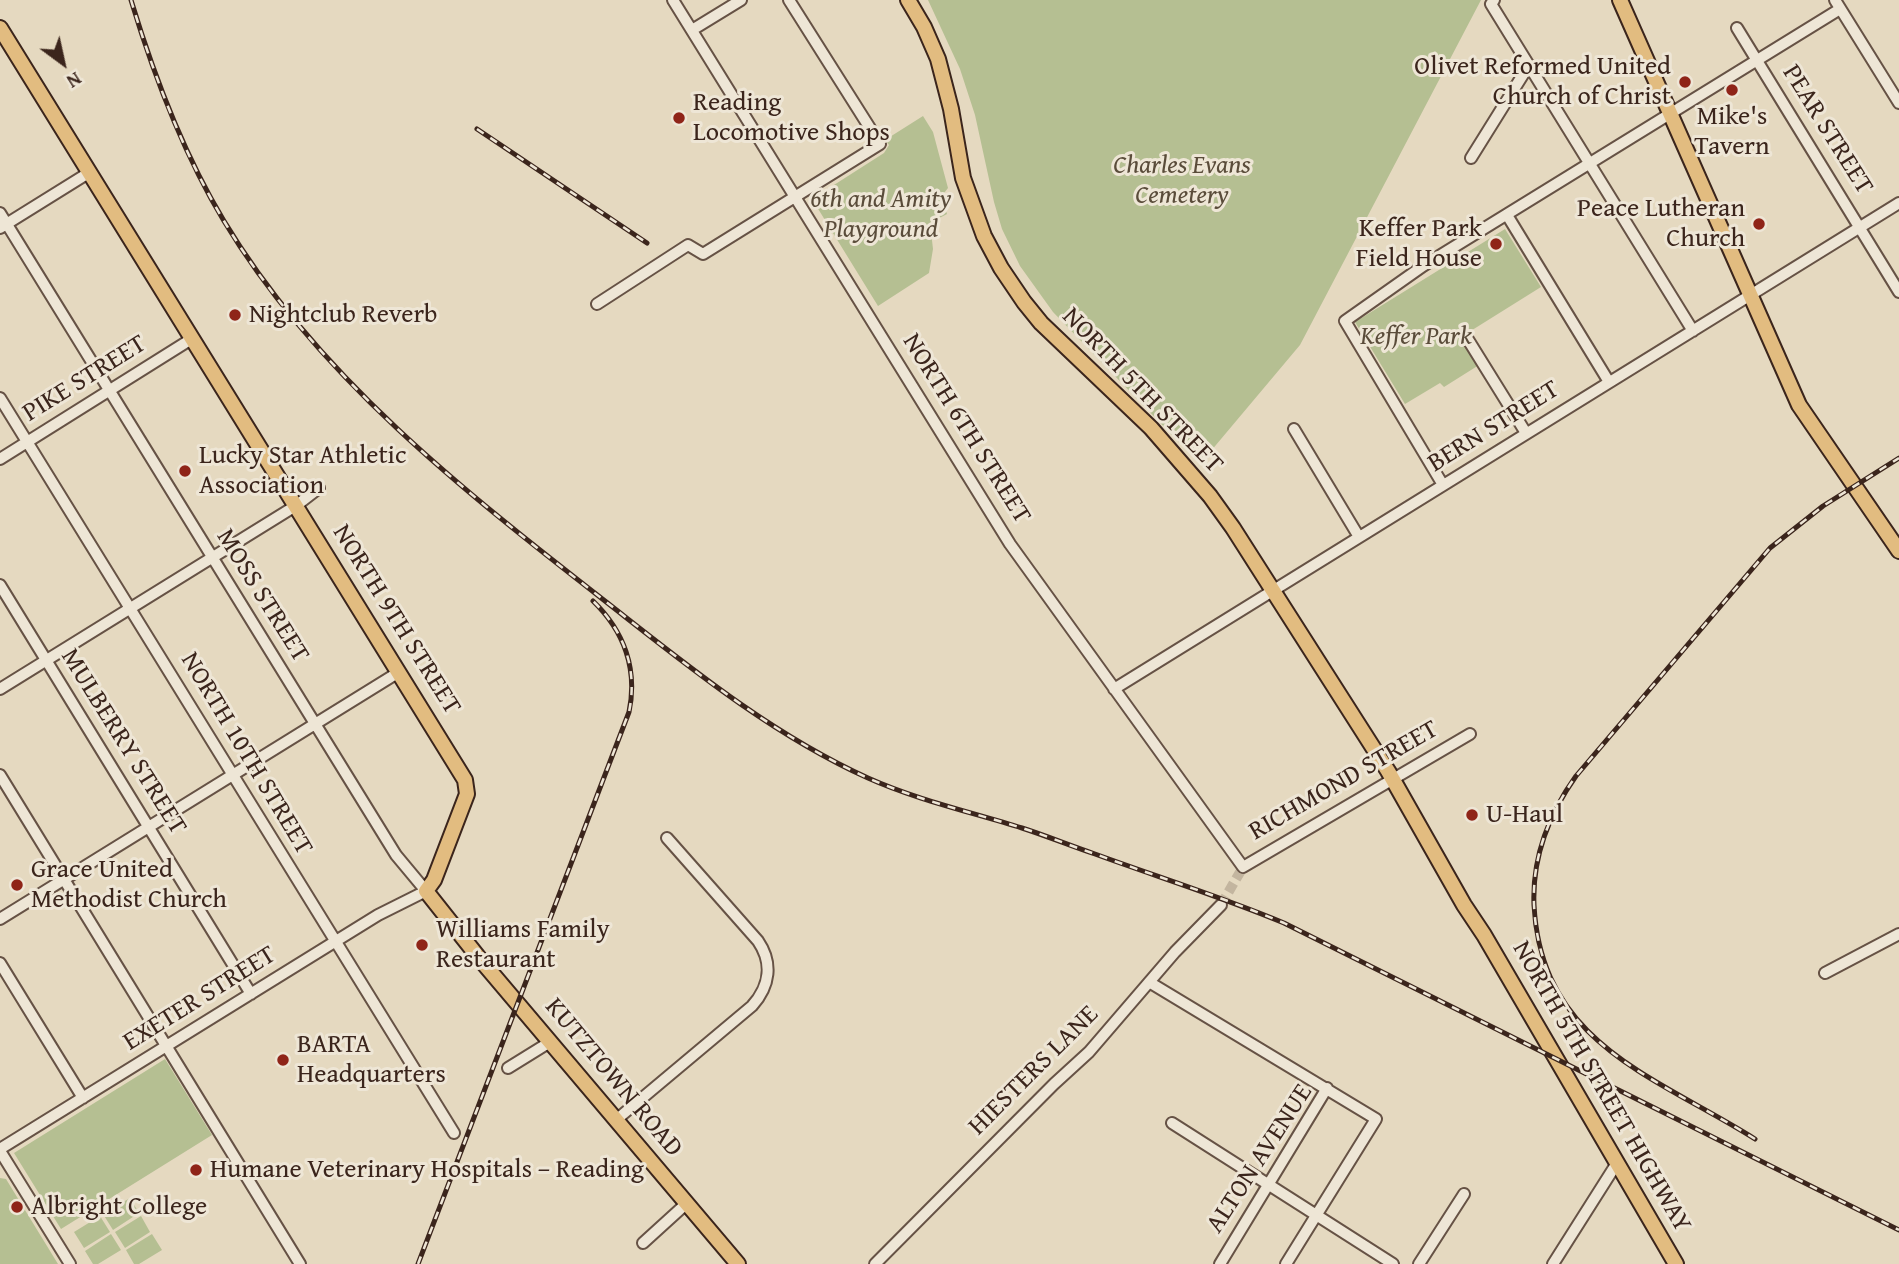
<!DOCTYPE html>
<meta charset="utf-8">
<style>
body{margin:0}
#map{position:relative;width:1899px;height:1264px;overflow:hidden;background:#e5d9c0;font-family:"Gentium Book Plus",serif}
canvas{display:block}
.north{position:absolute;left:28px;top:28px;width:70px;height:70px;-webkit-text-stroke:5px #eee6d6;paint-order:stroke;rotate:147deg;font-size:19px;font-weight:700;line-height:28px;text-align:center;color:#3b251c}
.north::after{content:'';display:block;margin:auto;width:24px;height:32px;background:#3b251c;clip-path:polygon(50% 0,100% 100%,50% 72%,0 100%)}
</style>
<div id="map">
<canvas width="1899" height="1264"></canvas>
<div class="north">N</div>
</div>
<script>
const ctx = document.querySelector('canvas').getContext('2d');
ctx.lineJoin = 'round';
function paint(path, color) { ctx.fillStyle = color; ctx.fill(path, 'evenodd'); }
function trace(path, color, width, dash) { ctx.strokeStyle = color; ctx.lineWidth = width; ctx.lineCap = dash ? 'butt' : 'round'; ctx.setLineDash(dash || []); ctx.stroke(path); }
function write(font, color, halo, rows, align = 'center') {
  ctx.font = font + ' "Gentium Book Plus",serif'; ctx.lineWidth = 6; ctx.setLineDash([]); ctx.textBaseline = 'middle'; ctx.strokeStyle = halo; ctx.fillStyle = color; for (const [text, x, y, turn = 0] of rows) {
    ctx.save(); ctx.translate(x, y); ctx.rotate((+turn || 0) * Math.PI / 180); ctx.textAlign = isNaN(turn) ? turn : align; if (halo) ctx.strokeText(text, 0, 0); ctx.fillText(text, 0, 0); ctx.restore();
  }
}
paint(new Path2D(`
 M928 0H1481L1300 345 1200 464 1053 312 1020 266 1002 229 994 202 975 115 960 69Z
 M923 116 933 132 948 188 941 197 947 214 930 223 933 249 929 273 878 306 812 199 884 153 889 145 885 140Z
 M1505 229 1541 287 1461 337 1479 365 1444 387 1440 383 1405 404 1355 322Z
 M165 1059 212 1135 61 1229 14 1153Z
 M0 1178 6 1179 58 1264H0Z
 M130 1198 139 1213 113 1230 103 1214Z
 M100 1216 110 1232 84 1248 74 1232Z
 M141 1216 150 1232 125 1248 115 1232Z
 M111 1234 121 1250 98 1264H93L85 1251Z
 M152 1234 162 1250 139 1264H134L126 1250Z`), '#b5bf92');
trace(new Path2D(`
 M1221 905 1243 867`), '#c3b59f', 10, [10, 5]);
const minor = new Path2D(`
 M673 0 1010 544 1243 867 1470 734
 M1494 0 1491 4 1693 331
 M1835 0 1899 103
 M1737 28 1899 292
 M692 30 741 0
 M1471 158 1529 65
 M0 213 396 855 426 891 378 915 0 1149
 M1507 215 1609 382
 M0 228 90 172
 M597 304 688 245 703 254 880 144 789 0
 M1467 338 1526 433
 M0 398 454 1133
 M1294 429 1359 537
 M0 459 193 338
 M1443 485 1345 321 1423 266 1840 9
 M0 585 251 994
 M0 689 297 505 319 488
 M1114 689 1899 203
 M0 775 300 1264
 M0 919 399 672
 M0 963 83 1098
 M1825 973 1899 934
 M1149 982 1376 1119 1286 1264
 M508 1068 550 1042
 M616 1120 752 1006C770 986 773 963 758 941L667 838
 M1172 1123 1393 1264
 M0 1151 70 1264
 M643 1243 687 1203
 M875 1264 1054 1084 1089 1052 1175 952 1221 905
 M1220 1264 1327 1088
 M1419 1264 1464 1194
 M1553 1264 1617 1163`);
const major = new Path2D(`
 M908 0 924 27 938 59 951 109 963 178 984 236 1001 268 1024 302 1041 323 1151 428 1210 496 1233 528 1388 771 1464 905 1484 935 1676 1264
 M1620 0 1799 405 1899 551
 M0 28 465 780 467 794 434 880 426 891 479 958 738 1264`);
trace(minor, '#665245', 14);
trace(major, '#3b251c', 18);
trace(minor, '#eee6d6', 10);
trace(major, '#e2bc80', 14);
const rail = new Path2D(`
 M131 0C154 76 183 153 224 221 317 376 465 492 605 601 688 666 771 734 868 778 917 800 971 812 1022 828 1047 836 1071 846 1095 854 1158 877 1222 897 1284 923L1899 1230
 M477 129 647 243
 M1755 1139C1655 1076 1541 1044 1534 905 1532 857 1549 814 1576 776L1770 548 1823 506 1899 458
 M418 1264 629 712C638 669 624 631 593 601`);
trace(rail, '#3b251c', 5);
trace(rail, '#eee6d6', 2.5, [8]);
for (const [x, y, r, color] of [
 [1685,82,7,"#8f2418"],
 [1732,90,7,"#8f2418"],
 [679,118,7,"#8f2418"],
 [1759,224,7,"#8f2418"],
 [1496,244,7,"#8f2418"],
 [235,315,7,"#8f2418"],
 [185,471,7,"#8f2418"],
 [1472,815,7,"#8f2418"],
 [17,885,7,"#8f2418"],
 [422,945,7,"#8f2418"],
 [283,1060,7,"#8f2418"],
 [196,1170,7,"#8f2418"],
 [17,1207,7,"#8f2418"]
]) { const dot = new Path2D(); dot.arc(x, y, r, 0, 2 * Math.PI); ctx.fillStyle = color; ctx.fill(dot); trace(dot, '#eee6d6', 2.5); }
write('26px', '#3b251c', '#eee6d6', [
 ["Olivet Reformed United",1671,67,"right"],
 ["Church of Christ",1671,97,"right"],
 ["Reading",693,103],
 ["Locomotive Shops",693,133],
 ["Mike's",1732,117,"center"],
 ["Tavern",1732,147,"center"],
 ["Peace Lutheran",1745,209,"right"],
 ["Church",1745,239,"right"],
 ["Keffer Park",1482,229,"right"],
 ["Field House",1482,259,"right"],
 ["Nightclub Reverb",249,315],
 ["Lucky Star Athletic",199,456],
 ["Association",199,486],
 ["U-Haul",1486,815],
 ["Grace United",31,870],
 ["Methodist Church",31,900],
 ["Williams Family",436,930],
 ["Restaurant",436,960],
 ["BARTA",297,1045],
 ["Headquarters",297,1075],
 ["Humane Veterinary Hospitals – Reading",210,1170],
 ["Albright College",31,1207]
], 'left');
write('26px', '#3b251c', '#eee6d6', [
 ["PEAR STREET",1827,130,58],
 ["PIKE STREET",85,379,-32],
 ["NORTH 5TH STREET",1142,391,46],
 ["BERN STREET",1494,427,-32],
 ["NORTH 6TH STREET",966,429,58],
 ["MOSS STREET",262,596,58],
 ["NORTH 9TH STREET",396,620,58],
 ["MULBERRY STREET",123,742,58],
 ["NORTH 10TH STREET",246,754,59],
 ["RICHMOND STREET",1344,781,-30],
 ["EXETER STREET",200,999,-32],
 ["HIESTERS LANE",1034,1071,-45],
 ["KUTZTOWN ROAD",613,1078,50],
 ["NORTH 5TH STREET HIGHWAY",1601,1087,60],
 ["ALTON AVENUE",1260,1159,-57]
]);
write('italic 26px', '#5a4c3a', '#eee6d6', [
 ["Charles Evans",1182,166],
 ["Cemetery",1182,196],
 ["6th and Amity",881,200],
 ["Playground",881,230],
 ["Keffer Park",1416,337]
]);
</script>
